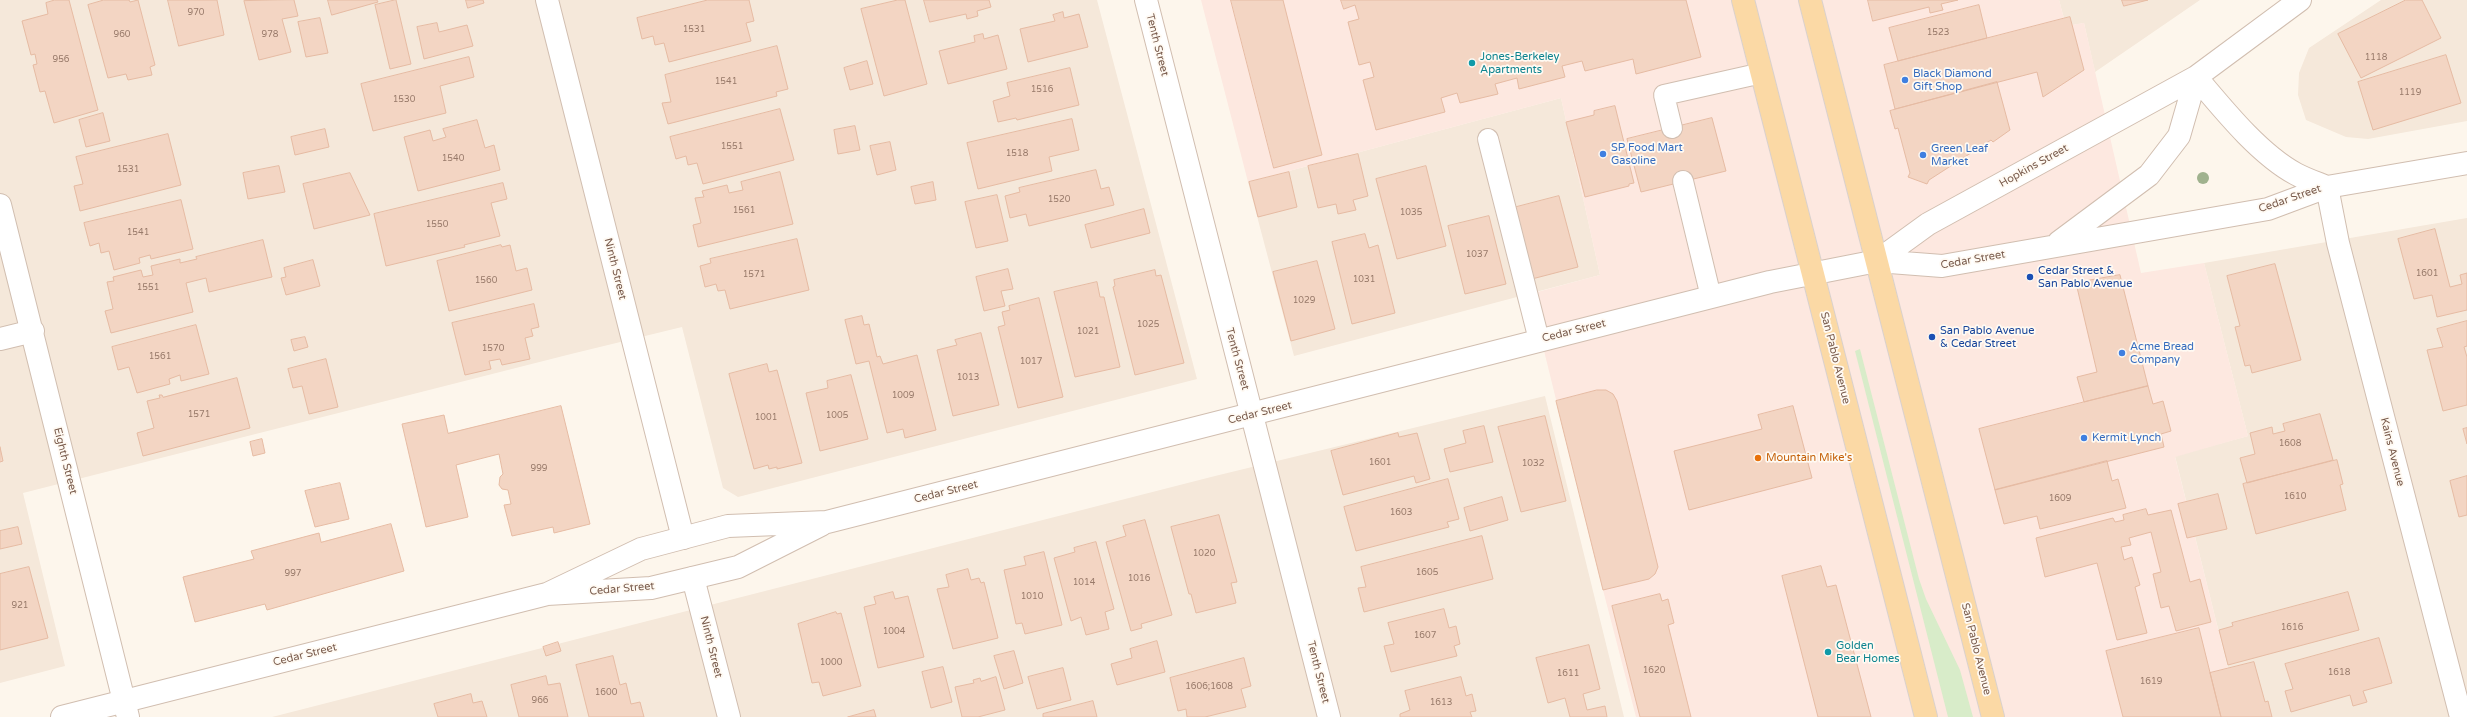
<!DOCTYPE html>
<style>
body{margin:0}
canvas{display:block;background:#fdf6ec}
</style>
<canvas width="2467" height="717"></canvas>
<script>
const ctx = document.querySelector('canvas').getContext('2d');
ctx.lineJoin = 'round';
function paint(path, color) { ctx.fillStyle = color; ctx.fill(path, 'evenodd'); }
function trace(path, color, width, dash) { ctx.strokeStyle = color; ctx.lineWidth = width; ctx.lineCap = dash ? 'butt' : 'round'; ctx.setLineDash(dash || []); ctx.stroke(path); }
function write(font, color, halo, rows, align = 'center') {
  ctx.font = font + ' "Varela Round",sans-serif'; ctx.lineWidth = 3.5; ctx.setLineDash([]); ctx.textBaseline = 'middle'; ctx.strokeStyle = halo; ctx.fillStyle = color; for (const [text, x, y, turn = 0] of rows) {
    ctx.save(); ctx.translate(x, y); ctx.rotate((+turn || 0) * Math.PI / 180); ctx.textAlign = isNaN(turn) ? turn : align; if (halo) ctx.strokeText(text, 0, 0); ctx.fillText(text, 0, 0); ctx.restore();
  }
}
paint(new Path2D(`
 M0 0H1097L1197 379 738 497 723 488 682 327 571 354 23 493 65 666 0 683Z
 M2059 0H2200L2095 72 2084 23 2066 26Z
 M2381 0H2467V121L2368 139 2346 137 2306 120 2298 95 2299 73 2309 48Z
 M1561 98 1600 275 1294 356 1248 182Z
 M2467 218V717H2240L2175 456 2248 436 2204 263Z
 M1545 396 1624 717H272L1215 476Z`), '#f5e8da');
paint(new Path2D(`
 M1201 0H2059L2066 26 2084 23 2141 273 2204 263 2248 436 2175 457 2240 717H1636L1603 590 1530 294 1600 275 1561 98 1248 182Z`), '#fde8e0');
paint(new Path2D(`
 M1860 349 1919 579 1926 599 1960 670 1973 717H1948L1855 351Z`), '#d8ecc9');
const building = new Path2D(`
 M55 0H69L98 110 54 123 45 91 40 92 33 65 37 64 35 54 31 55 22 21 48 14 46 3Z
 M104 0H129L130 2 138 0 155 65 150 67 152 75 128 80 126 74 108 78 88 5Z
 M168 0H217L224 35 179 46Z
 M294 0 298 16 282 19 291 52 259 60 244 1Z
 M328 0H377L378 2 332 15Z
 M396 0 411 64 390 69 375 5Z
 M466 0H483L484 3 468 8Z
 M708 0H749L754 21 746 23 751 41 669 62 664 43 655 45 653 36 642 39 637 18Z
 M898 0H905L927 84 884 96 861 9Z
 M924 0H989L991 7 977 11 978 16 967 19 966 14 930 22Z
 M1231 0H1283L1322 155 1274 168Z
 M1341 0H1686L1701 57 1636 74 1633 59 1585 71 1582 61 1562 66 1565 77 1519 89 1517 78 1495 84 1498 94 1460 103 1457 93 1441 98 1445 112 1376 130 1363 80 1374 77 1370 62 1359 65 1348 22 1359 19 1355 5 1344 9Z
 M1868 0H1958L1941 4 1943 10 1930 13 1929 7 1873 21Z
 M2122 0H2148L2124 6Z
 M2406 0H2422L2441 38 2361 78 2338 34Z
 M1979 5 1987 38 1898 61 1889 28Z
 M1063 12 1064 18 1079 14 1088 47 1028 62 1020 29 1055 21 1053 15Z
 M2070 17 2084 70 2043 97 2037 72 1895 109 1884 65Z
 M320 18 328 53 306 57 298 22Z
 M437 23 439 32 467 25 473 46 424 59 417 27Z
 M983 34 984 39 998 35 1007 69 948 84 939 51 975 42 974 36Z
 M777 46 788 89 776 92 777 96 668 124 662 103 671 102 665 75Z
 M2446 55 2461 103 2373 130 2358 82Z
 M469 57 474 77 440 86 446 113 373 131 361 84Z
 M867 61 873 84 850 90 844 68Z
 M1070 68 1079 105 1017 120 1016 118 998 122 993 101 1010 96 1007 83Z
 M1997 82 2010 130 1993 142 1991 140 1929 180 1927 184 1908 177 1910 173 1898 128 1895 129 1890 111Z
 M1615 106 1634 183 1629 184V186L1585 197 1566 122 1594 115V111Z
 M780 109 794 160 703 184 697 163 688 165 686 156 676 159 670 137Z
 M103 113 110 141 86 147 79 120Z
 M1712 118 1726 171 1641 192 1627 139Z
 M1072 119 1079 150 1049 157 1052 171 978 189 967 143Z
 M477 120 485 148 494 145 500 170 418 191 404 137 430 130 433 141 446 137 443 129Z
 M855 126 860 150 838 154 834 130Z
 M325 129 329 147 295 155 291 137Z
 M168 134 181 185 80 211 74 186 83 184 76 157Z
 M890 142 896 170 877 175 870 146Z
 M1358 154 1368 196 1353 200 1356 210 1338 214 1336 204 1318 208 1308 166Z
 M279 166 285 192 248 199 243 173Z
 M1426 166 1446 246 1397 259 1376 179Z
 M1096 170 1101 189 1109 187 1114 205 1029 226 1026 214 1010 218 1005 196 1020 192 1019 188Z
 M780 172 793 224 698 247 693 225 701 223 695 198 704 197 702 191 727 185 729 193 743 190 741 182Z
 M1289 172 1297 207 1258 217 1249 182Z
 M350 173 370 215 314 229 303 184Z
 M933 182 936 200 915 204 911 187Z
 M503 183 507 199 491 203 500 236 464 245 465 247 386 266 374 214Z
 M997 195 1008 241 976 248 965 202Z
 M1559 196 1578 267 1528 280 1509 209Z
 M181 200 193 249 151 259 150 255 139 258 140 263 114 270 109 251 101 253 99 243 90 246 84 223Z
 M1144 209 1150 233 1091 248 1085 225Z
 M1489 216 1506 284 1465 294 1448 226Z
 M2435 229 2450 287 2462 284 2460 275 2467 273V310L2437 317 2432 295 2414 299 2398 239Z
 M1365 234 1369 248 1378 245 1395 313 1352 324 1332 242Z
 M797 239 809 290 730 309 725 290 718 291 716 284 705 287 700 266 711 263 710 259Z
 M263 240 272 277 209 292 206 278 186 283 193 312 111 333 105 311 113 309 107 282 114 281 113 277 141 270 143 277 153 275 151 266 180 259V263L197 259 196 257Z
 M501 245 502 247 510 245 516 271 527 268 532 290 449 311 437 261Z
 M313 260 320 286 286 295 281 278 286 277 284 268Z
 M1317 261 1335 329 1291 341 1273 272Z
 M2275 264 2301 360 2252 373 2250 365 2245 366 2235 327 2240 326 2227 276Z
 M1008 269 1013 289 1001 291 1005 306 984 311 976 277Z
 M1155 270 1156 276 1161 275 1184 363 1135 375 1113 287 1115 286 1114 280Z
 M2120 275 2148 386 2084 402 2077 377 2097 372 2076 283Z
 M1097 282 1100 297H1104L1120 367 1075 377 1054 292Z
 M1039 298 1063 397 1018 408 998 327 1005 325 1002 312 1010 310 1009 306Z
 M534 304 539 327 531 329 533 336 525 338 530 359 502 365 500 359 489 361 491 369 465 375 452 323Z
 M862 316 864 325 869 324 877 357 880 356 883 364 917 355 936 430 905 438 903 429 887 433 869 361 856 364 845 320Z
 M2467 321V346L2464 347 2467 357V405L2443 411 2427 350 2443 347 2437 329Z
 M196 325 209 374 181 381 180 375 169 379 170 384 137 393 129 367 118 370 112 347Z
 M981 333 999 405 953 416 937 350 957 345 955 340Z
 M305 337 308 347 294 351 291 340Z
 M326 359 338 407 309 414 302 386 293 388 288 369Z
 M767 364 769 372 777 370 802 463 777 469V467L769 469 768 465 754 469 729 374Z
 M851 375 868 439 820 451 806 393 828 388 827 381Z
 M237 378 250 428 143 456 137 433 154 428 147 401 160 398 159 395H162L163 397Z
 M2148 386 2153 404 2163 401 2171 431 2161 434 2164 447 1995 490 1979 429Z
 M1597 390H1606L1613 394 1617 401 1658 567 1655 574 1649 579 1603 590 1556 401Z
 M561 406 590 524 554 533 553 527 512 536 504 505 511 504 508 490 502 489 499 485 500 477 503 474 499 454 456 465 468 517 426 527 402 424 444 415 448 433Z
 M1793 406 1812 478 1689 510 1674 451 1762 429 1758 415Z
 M2320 414 2333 460 2247 483 2240 458 2255 454 2250 433 2272 427 2273 434 2285 431 2283 424Z
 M1545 416 1566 501 1521 512 1498 427Z
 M1484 426 1493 462 1450 472 1444 449 1466 443 1463 431Z
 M2467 428V444L2463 429Z
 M1398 433 1399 437 1417 433 1430 479 1416 483 1414 476 1343 495 1331 451Z
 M262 439 265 453 253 456 250 442Z
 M0 447 3 461 0 462Z
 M2337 460 2343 484 2340 485 2346 510 2256 534 2243 484Z
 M2107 461 2112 481 2118 479 2126 508 2040 529 2037 516 2004 524 1995 490Z
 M2467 476V515L2459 517 2450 481Z
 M1448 479 1459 519 1447 522 1449 527 1356 551 1344 507Z
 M340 483 349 519 315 527 305 491Z
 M2218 494 2227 529 2187 538 2178 504Z
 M1502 497 1508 520 1470 531 1464 508Z
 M2146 509 2148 515 2171 510 2190 582 2200 579 2211 622 2176 631 2169 606 2161 608 2153 574 2161 572 2151 532 2129 538 2131 545 2121 547 2124 560 2132 557 2140 585 2135 587 2147 633 2117 640 2097 563 2045 577 2036 538 2113 518 2115 522 2124 520 2123 515Z
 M1219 515 1237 582 1231 583 1236 603 1196 613 1191 594H1189L1171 527Z
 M1145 520 1172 615 1141 624 1142 628 1131 631 1106 542 1126 536 1123 526Z
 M391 524 404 571 267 610 265 604 195 622 183 577 254 559 251 551 319 533 321 542Z
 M18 527 22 544 0 549V531Z
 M1482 536 1493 579 1364 612 1358 588 1366 587 1361 567Z
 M1096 542 1114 609 1105 612 1109 629 1086 635 1081 617 1071 621 1054 558 1075 552 1074 548Z
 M1044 552 1062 625 1025 634 1022 623 1016 624 1004 570 1026 565 1024 557Z
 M1821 566 1827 587 1836 585 1871 717H1818L1782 576Z
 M29 567 48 638 0 650V574Z
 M968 569 971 580 979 578 981 583 984 582 998 638 953 649 937 589 949 587 946 575Z
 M893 592 895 599 908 596 924 657 878 668 864 607 876 604 874 597Z
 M2348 592 2359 630 2228 665 2219 630 2233 626 2232 623Z
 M1660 594 1662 601 1668 599 1674 623 1668 625 1691 717H1640L1612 606Z
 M1444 609 1449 628 1456 626 1460 644 1454 646 1457 656 1391 672 1384 646 1394 644 1388 623Z
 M836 612 837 614 841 613 861 686 823 696 819 682 812 683 798 624Z
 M2199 628 2221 717H2123L2106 651Z
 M2379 638 2392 683 2363 691 2367 702 2353 706 2350 695 2291 712 2285 691 2293 689 2285 664Z
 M1157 641 1165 672 1117 685 1111 664 1132 658 1130 649Z
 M558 642 561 651 546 656 543 647Z
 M1589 645 1600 689 1583 694 1587 710 1605 706 1607 717H1570L1565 698 1548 703 1536 658Z
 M1014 651 1023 683 1004 689 994 656Z
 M613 656 620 685 626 683 631 704 640 702 644 717H589L576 665Z
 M1244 658 1251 686 1241 689 1246 707 1205 717H1187L1186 709 1178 711 1170 678Z
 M2254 662 2265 702 2268 701 2272 717H2221L2210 673Z
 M943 667 952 702 931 708 922 672Z
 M1063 668 1071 700 1037 709 1028 677Z
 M546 676 548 685 560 683 568 717H519L511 685Z
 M996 677 1005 710 978 717H962L955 687 974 683 973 680 980 678 981 681Z
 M1461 677 1466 696 1472 694 1476 711 1470 712 1472 717H1400V714L1410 710 1405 691Z
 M471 694 473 703 482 701 487 717H438L434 704Z
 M1093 701 1097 717H1043V714Z
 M874 710 876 717H848Z`);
paint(building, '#f3d5c3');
trace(building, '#e6bba3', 1);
const service = new Path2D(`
 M1672 128 1664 95 1762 73
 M1488 139 1539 340
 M1683 181 1711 297`);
const minor = new Path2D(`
 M547 0 683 538
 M1146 0 1329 717
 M2327 187 2338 243 2461 717
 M0 205 128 717
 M0 339 33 331
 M693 578 729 717`);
const tertiary = new Path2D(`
 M2196 77C2223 109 2259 154 2296 174 2305 179 2317 183 2327 187
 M2059 242 2149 175 2179 136 2196 77
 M1877 261 1928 224 2196 77 2300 0
 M547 594 641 549 728 526 827 522 1770 282 1877 261 1942 266 2268 209 2327 187 2467 163
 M62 717 547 594 651 588 738 567 821 525`);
const primary = new Path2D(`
 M1743 0 1926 717
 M1810 0 1993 717`);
trace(service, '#d1beb0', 22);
trace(minor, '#d1beb0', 24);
trace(tertiary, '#d1beb0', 24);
trace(primary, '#dad1cd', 24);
trace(service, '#fff', 20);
trace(minor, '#fff', 22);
trace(tertiary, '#fff', 22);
trace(primary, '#fbd9a5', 22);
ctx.fillStyle = '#a0b28e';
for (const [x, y] of [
 [2203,178]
]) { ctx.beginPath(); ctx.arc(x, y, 6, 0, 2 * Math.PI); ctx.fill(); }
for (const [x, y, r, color] of [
 [1472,63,4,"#0f9aa8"],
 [1905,80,4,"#3f7fe0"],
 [1603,154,4,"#3f7fe0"],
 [1923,155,4,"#3f7fe0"],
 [2030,277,4,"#1a4fb4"],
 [1932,337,4,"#1a4fb4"],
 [2122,353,4,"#3f7fe0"],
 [2084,438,4,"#3f7fe0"],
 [1758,458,4,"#e8710a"],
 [1828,652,4,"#0f9aa8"]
]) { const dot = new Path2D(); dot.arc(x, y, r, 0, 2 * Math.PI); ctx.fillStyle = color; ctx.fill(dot); trace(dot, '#fffaf3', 1.5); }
write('9px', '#987a6a', null, [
 ["970",196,13],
 ["1531",694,30],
 ["1523",1938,33],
 ["960",122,35],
 ["978",270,35],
 ["1118",2376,58],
 ["956",61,60],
 ["1541",726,82],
 ["1516",1042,90],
 ["1119",2410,93],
 ["1530",404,100],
 ["1551",732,147],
 ["1518",1017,154],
 ["1540",453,159],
 ["1531",128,170],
 ["1520",1059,200],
 ["1561",744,211],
 ["1035",1411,213],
 ["1550",437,225],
 ["1541",138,233],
 ["1037",1477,255],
 ["1601",2427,274],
 ["1571",754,275],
 ["1031",1364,280],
 ["1560",486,281],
 ["1551",148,288],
 ["1029",1304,301],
 ["1025",1148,325],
 ["1021",1088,332],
 ["1570",493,349],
 ["1561",160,357],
 ["1017",1031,362],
 ["1013",968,378],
 ["1009",903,396],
 ["1571",199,415],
 ["1005",837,416],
 ["1001",766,418],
 ["1608",2290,444],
 ["1601",1380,463],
 ["1032",1533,464],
 ["999",539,469],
 ["1610",2295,497],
 ["1609",2060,499],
 ["1603",1401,513],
 ["1020",1204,554],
 ["1605",1427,573],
 ["997",293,574],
 ["1016",1139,579],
 ["1014",1084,583],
 ["1010",1032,597],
 ["921",20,606],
 ["1616",2292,628],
 ["1004",894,632],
 ["1607",1425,636],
 ["1000",831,663],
 ["1620",1654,671],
 ["1618",2339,673],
 ["1611",1568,674],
 ["1619",2151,682],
 ["1606;1608",1209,687],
 ["1600",606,693],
 ["966",540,701],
 ["1613",1441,703]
]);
write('11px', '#7a5c4d', '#fffaf3', [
 ["Tenth Street",1157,45,76],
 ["Hopkins Street",2034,166,-29],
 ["Cedar Street",2290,199,-19],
 ["Cedar Street",1973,260,-10],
 ["Ninth Street",615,269,76],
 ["Cedar Street",1574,331,-14],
 ["San Pablo Avenue",1835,358,76],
 ["Tenth Street",1237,359,75],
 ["Cedar Street",1260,413,-14],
 ["Kains Avenue",2392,452,76],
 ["Eighth Street",65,461,76],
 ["Cedar Street",946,492,-14],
 ["Cedar Street",622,589,-5],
 ["Ninth Street",711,647,76],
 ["San Pablo Avenue",1976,649,76],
 ["Cedar Street",305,655,-14],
 ["Tenth Street",1318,672,76]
]);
write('11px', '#0d838f', '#fffaf3', [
 ["Jones-Berkeley",1480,57],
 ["Apartments",1480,70],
 ["Golden",1836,646],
 ["Bear Homes",1836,659]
], 'left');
write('11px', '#366cbe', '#fffaf3', [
 ["Black Diamond",1913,74],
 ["Gift Shop",1913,87],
 ["SP Food Mart",1611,148],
 ["Gasoline",1611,161],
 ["Green Leaf",1931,149],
 ["Market",1931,162],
 ["Acme Bread",2130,347],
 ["Company",2130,360],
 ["Kermit Lynch",2092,438]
], 'left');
write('11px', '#164399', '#fffaf3', [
 ["Cedar Street &",2038,271],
 ["San Pablo Avenue",2038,284],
 ["San Pablo Avenue",1940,331],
 ["& Cedar Street",1940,344]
], 'left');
write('11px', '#c56008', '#fffaf3', [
 ["Mountain Mike's",1766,458]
], 'left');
</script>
